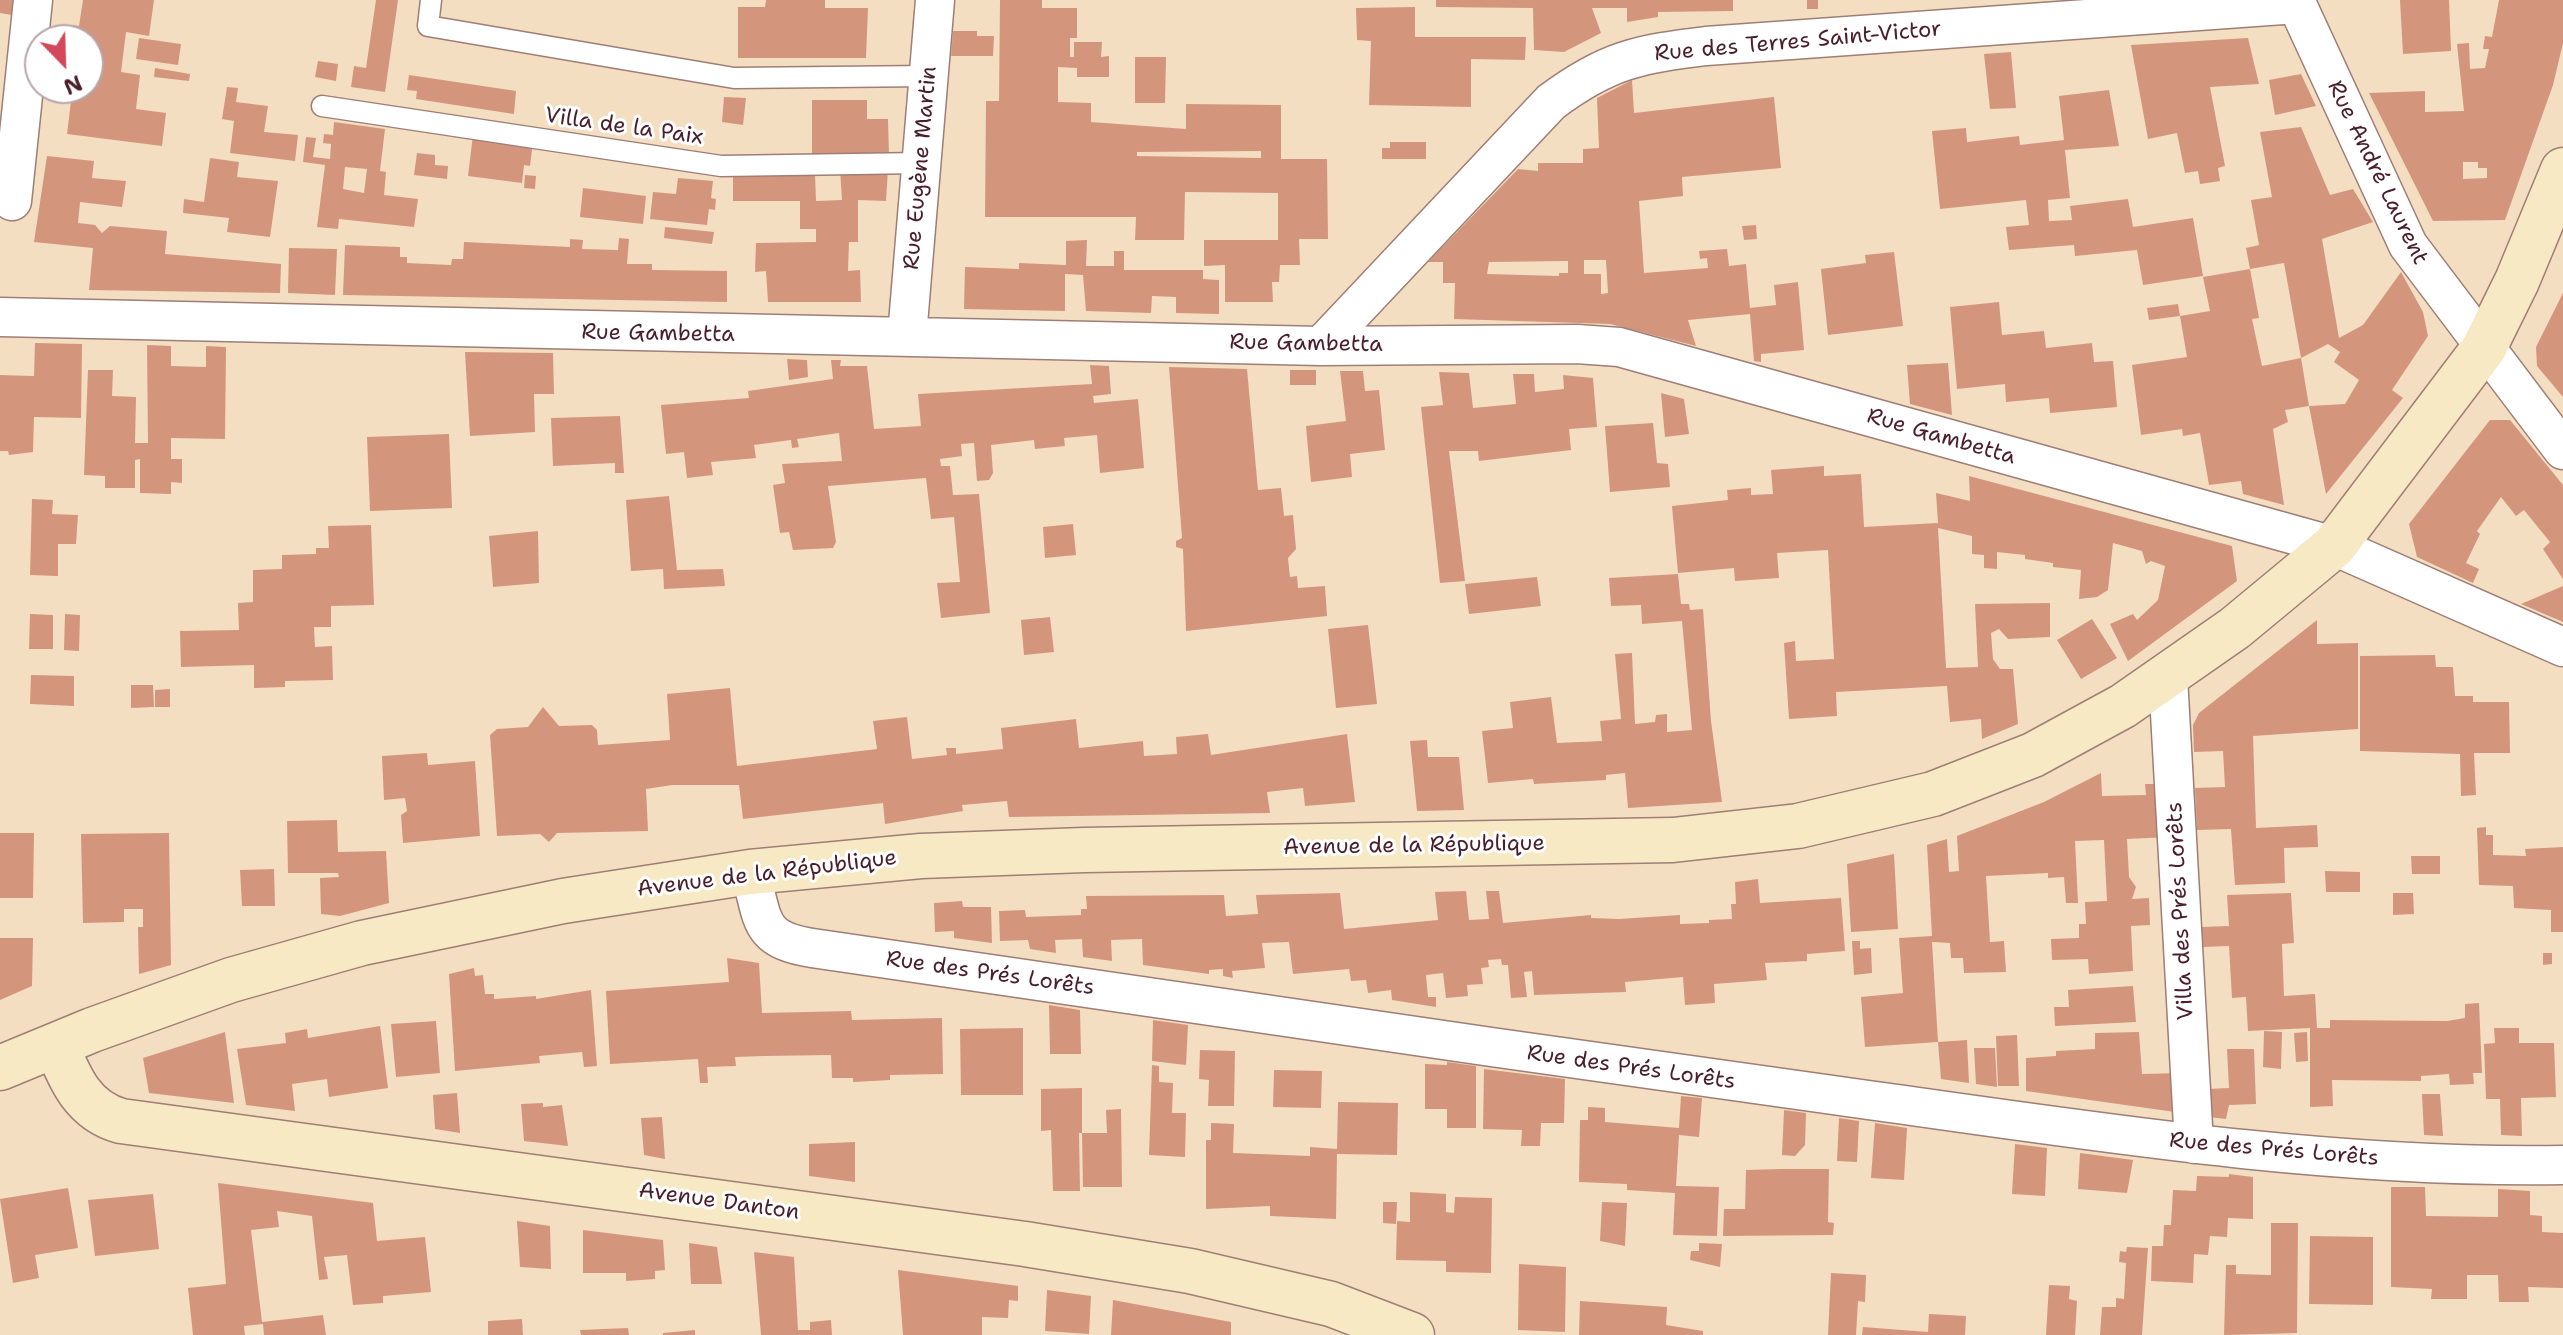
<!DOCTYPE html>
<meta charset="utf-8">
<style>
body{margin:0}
#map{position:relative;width:2563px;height:1335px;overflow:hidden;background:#f4dec2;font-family:"Shantell Sans",sans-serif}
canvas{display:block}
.north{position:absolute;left:24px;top:24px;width:80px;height:80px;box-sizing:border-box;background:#fff;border:2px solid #b7a5aa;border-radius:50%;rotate:157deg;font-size:22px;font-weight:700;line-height:32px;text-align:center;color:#4a1f2b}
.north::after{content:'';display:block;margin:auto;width:28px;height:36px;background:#d1495b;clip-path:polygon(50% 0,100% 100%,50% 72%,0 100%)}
</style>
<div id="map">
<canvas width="2563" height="1335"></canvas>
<div class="north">N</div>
</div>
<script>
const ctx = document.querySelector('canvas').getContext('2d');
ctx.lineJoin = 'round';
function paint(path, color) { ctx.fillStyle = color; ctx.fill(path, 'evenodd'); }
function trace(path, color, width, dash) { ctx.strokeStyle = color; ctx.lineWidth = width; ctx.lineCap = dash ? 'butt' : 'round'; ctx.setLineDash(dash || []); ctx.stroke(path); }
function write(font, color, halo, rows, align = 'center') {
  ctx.font = font + ' "Shantell Sans",sans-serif'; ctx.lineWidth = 6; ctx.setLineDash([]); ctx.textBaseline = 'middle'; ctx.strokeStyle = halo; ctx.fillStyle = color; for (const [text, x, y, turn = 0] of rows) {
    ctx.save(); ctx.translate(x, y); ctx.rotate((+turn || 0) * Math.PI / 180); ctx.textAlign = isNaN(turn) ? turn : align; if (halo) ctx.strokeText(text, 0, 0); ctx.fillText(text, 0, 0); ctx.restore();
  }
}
paint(new Path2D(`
 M0 0H14L12 15 0 13Z
 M83 0H154L149 36 126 32 121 72 140 75 136 109 166 113 162 146 67 134 71 101 39 97 40 88H88V40H71L73 25 79 26Z
 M376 0H398L385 92 351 87 354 66 366 68Z
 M766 0H825V8H868L866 58H738V7H765Z
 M1000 0H1042V8H1077V38H1070V57H1074V42H1102L1101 57 1109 56V77H1077V68L1058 67V102L1091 103V122L1186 129V104L1281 105V159H1327L1328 239H1299L1300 265H1280L1279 282H1272L1273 302H1225V265L1204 266V240H1278V193L1185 192 1184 240H1135L1136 217H985L986 101H999ZM1261 151V158L1137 156V152Z
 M1436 0H1733V11L1658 12V17L1627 22V8H1592L1601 33 1564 52 1534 50 1533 8 1436 7Z
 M1807 0H1818V9H1807Z
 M2400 0H2449L2451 51 2403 54Z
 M2499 0H2563V43L2553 85 2505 220 2433 221 2369 93 2425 91V112L2464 111 2457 44 2469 43 2470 69 2485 68 2489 49H2483L2485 36 2492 37ZM2463 162H2478V168H2487V178L2463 179Z
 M1415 7V37H1526L1525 60 1471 59V107L1369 105 1371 41 1357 40 1356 8Z
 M953 31H977V36H994L993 56H951Z
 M139 38 181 44 178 65 136 59Z
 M2248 38 2259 84 2210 87 2225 166 2218 168 2220 181 2200 184 2198 171 2185 173 2177 133 2148 139 2131 45Z
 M2011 52 2016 108 1990 109 1984 54Z
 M1135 57H1166L1165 103H1135Z
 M318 61 338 64 336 81 315 77Z
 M155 68 190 74 189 81 154 77Z
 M2301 74 2316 106 2275 115 2269 80Z
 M409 75 516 91 514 114 416 99 417 91 407 90Z
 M1632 80 1634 113 1774 97 1781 168 1682 177 1683 196 1639 201 1644 273 1708 268 1707 258 1700 259 1699 251 1727 249 1729 266 1746 264 1750 308 1776 305 1774 285 1798 282 1804 350 1761 354V362L1754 361 1750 314 1688 320 1696 346 1610 324 1454 319 1455 283H1443V262H1428L1518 169 1538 171V163H1583V149L1599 148 1597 98ZM1584 260H1606L1608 293 1601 294V274H1584ZM1568 261V273H1559V276L1487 274 1489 262Z
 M227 87 238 88 236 102 268 106 264 132 298 135 295 161 230 153 234 121 222 119Z
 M2109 90 2119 146 2065 150 2070 198 2048 200 2049 221 2072 220 2070 206 2128 199 2133 227 2193 218 2203 276 2143 285 2137 250 2075 256 2074 245 2009 250 2006 227 2029 225 2026 200 1940 209 1932 131 1966 128 1967 142 2019 136 2020 145 2064 140 2059 96Z
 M724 97 746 98 743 125 722 122Z
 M812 100H867V119H888L889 155H812Z
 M334 122 385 129 380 171 386 172 384 195 418 199 414 227 339 219 338 229 317 227 325 165 303 162 306 137 316 138 313 157 330 159 331 144 323 143 324 134 333 135ZM345 167 367 169 364 193 343 189Z
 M2301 127 2330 195 2353 189 2373 222 2322 239 2339 338 2363 325 2401 272 2423 312 2428 336 2392 390 2403 398 2326 494 2309 406 2345 404 2359 380 2334 362 2340 352 2328 344 2301 358 2284 263 2250 269 2246 248 2259 245 2251 200 2272 197 2260 132Z
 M473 135 533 142 530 166 524 165 522 183 468 176Z
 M1390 142H1426V159H1382V148H1390Z
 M417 153 435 155V165L448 166 447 179 414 175Z
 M47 156 94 161 92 178 126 181 122 207 80 202 78 223 95 225 102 233 110 226 167 231 165 254 281 264 280 293 89 290 93 248 34 242Z
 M210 158 239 162 237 177 278 181 270 237 227 232 229 218 183 213 184 199 204 202Z
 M840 169H888L886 201 858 200V242H849L848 271 860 270 861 302H768L766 271 755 272 756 243 816 242V229H800V201H733V174L815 173 816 201 842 200Z
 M525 175 536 176 535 189 524 188Z
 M678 178 713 181 711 198 716 199 715 210 709 209 707 225 650 219 653 192 676 194Z
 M583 188 646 196 643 224 580 217Z
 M1756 225 1757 239 1744 240 1742 226Z
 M665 227 714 232 712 244 664 238Z
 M619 238 629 239 627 264H652V270L727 271V302L343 295 345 245 400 247V257H407V263L451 265 452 259H463L464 242 570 247V239L583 240 582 249 618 250Z
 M1087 240 1086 266H1114V251H1124V270H1203V279L1219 280V314L1176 313V297L1152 296 1151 313 1086 311 1083 275 1065 274V311L964 309 965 267 1019 269V263L1066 265V241Z
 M289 248 337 249 335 295 288 293Z
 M1894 252 1903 326 1828 335 1821 269 1866 263 1865 255Z
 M2250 269 2259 318 2252 319 2262 366 2301 358 2309 406 2285 410 2288 422 2273 429 2284 505 2243 494 2241 481 2209 485 2200 433 2183 436 2182 429 2141 435 2132 365 2187 357 2180 316 2210 311 2203 277Z
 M2563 293V397L2537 366 2536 347Z
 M1999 302 2002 335 2044 331 2046 348 2092 343 2094 362 2113 361 2117 407 2050 413 2049 398 2006 402 2005 384 1957 389 1950 307Z
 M2178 304 2180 316 2149 320 2147 308Z
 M35 343 82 344 81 418 34 417 33 452 9 455 8 451H0V375L34 376Z
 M147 345 171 346V366L206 367V346L226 347 225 439 171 438V459H182V483L171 482V494L140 493V459L135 460V488H105V476L84 475 88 370H113L112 396 136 397 135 443H148Z
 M465 352 553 353 554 394H534L535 432 470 436Z
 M787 359 807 360 808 377 789 380Z
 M831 360H841L840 366H867L874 429 921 426 918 394 1092 384 1090 365 1109 366 1111 394 1093 396 1094 403 1138 399 1144 468 1100 473 1097 435 1064 438 1065 446 1035 449 1034 440 991 445 993 473 989 480 977 481 974 443 961 444 962 456 940 459 941 466H950L953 495 979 494 990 613 941 618 937 583 960 582 954 517 931 519 926 478 828 486 836 542 833 548 793 550 789 532 780 533 773 485 785 483 782 464 842 461 839 433 797 439 799 447 792 448 791 440 754 445 756 458 711 462 713 475 687 478 684 452 666 454 661 405 749 398 748 391 833 379Z
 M1948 363 1952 415 1910 404 1907 365Z
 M1169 367 1247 369 1258 490 1281 488 1284 516 1293 515 1296 549 1288 558 1290 577 1297 576 1298 588 1325 586 1327 616 1186 631 1183 549 1176 547V541L1182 538Z
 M1290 370H1316V385H1290Z
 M1340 371H1363L1365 391 1379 390 1385 450 1350 454 1352 477 1311 482 1306 426 1346 421Z
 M1439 372 1469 373 1473 408 1516 404 1513 374H1534L1535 392 1564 389 1563 375 1593 378 1597 427 1569 429 1571 450 1479 461 1478 451H1449L1465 581 1440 583 1421 407 1443 405Z
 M1661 393 1684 399 1689 434 1665 437Z
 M620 416 624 473H615V463L553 466 551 418Z
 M2490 420H2510L2563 485V579L2543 549 2550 542 2524 510 2516 516 2501 497 2477 531 2480 534 2466 563 2479 569 2473 583 2417 557 2409 524Z
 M1653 423 1657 463 1668 464 1670 487 1610 492 1605 426Z
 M449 434 452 508 370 511 367 437Z
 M1824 466V476L1861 474 1864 527 1938 523 1936 493 1970 501 1969 476 2232 546 2237 581 2128 661 2110 624 2133 614 2137 620 2158 600 2165 566 2151 561 2146 564 2142 551 2113 543 2108 590 2097 597 2079 599 2081 570 2053 567V563L2025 559V555L1997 552V569L1984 568V555L1972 554V536L1938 528 1946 668 1978 667 1975 604 2050 603V637L2008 639 1999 629 1991 633 1993 659 2000 669H2013L2018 724 1982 739 1981 719 1950 722 1947 686 1836 692 1837 716 1789 719 1784 643 1795 641 1796 661 1834 659 1828 550 1777 553 1779 578 1735 581 1734 568 1678 573 1672 506 1728 500 1727 490 1751 488V495L1773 494 1771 470Z
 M669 496 677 570 723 569 725 586 664 589 663 569 631 571 626 500Z
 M32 499 53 500 52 514 78 515 76 544H58V576L30 575Z
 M1073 524 1076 555 1045 558 1043 527Z
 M371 525 374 605 331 606V627H314L315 647 332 646 333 680 285 681V687L254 688V665L181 667 180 631 239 630 238 603 253 602V570L282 569V555L316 554V548H329L328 526Z
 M538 531 539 583 493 587 489 536Z
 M1678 574 1681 604H1689L1690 610 1703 609 1711 721 1722 802 1628 808 1625 773 1606 775V780L1534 784 1533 779 1488 783 1482 731 1513 728 1510 702 1551 697 1557 743 1602 741 1600 721 1621 719 1615 654 1632 653 1635 724 1655 722 1656 715 1667 714V732L1692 730 1682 621 1642 624 1641 605 1611 606 1609 578Z
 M1537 577 1541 606 1469 614 1465 584Z
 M2563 586V622L2521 604Z
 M30 614 53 615V649H29Z
 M65 614 80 615 79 651 64 650Z
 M1050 617 1054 652 1024 655 1021 620Z
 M2092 619 2117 658 2081 679 2057 640Z
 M2317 620V644L2358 643V729L2253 736 2256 828 2317 825 2318 847 2284 848 2285 883 2235 885 2231 829 2197 830 2195 788 2225 787 2223 751 2194 752 2193 725 2199 713Z
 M1368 625 1377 704 1336 708 1328 629Z
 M2435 655 2436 667H2453L2455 696H2473V702H2509L2510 753H2474L2476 795 2461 796 2460 754 2360 751V656Z
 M31 675 74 676V706L30 704Z
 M131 685H153L154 707 131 708Z
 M730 688 737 766 877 749 873 721 907 717 912 759 947 755 946 748H956V754L1003 749 1001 728 1076 719 1079 748 1143 741 1144 756 1177 754 1176 737 1208 734 1211 755 1347 734 1355 802 1305 806 1303 788 1267 792 1270 813 1009 817 1007 801 962 805 963 811 885 824 883 803 743 819 739 785H672L646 789 648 831 557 833 549 842 540 834 497 836 490 735 497 729 528 727 543 707 559 726 592 725 597 730 598 745 670 740 667 694Z
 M170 689V707H155V690Z
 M1427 740 1428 757H1459L1464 810 1417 811 1410 741Z
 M427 753 428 765 475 761 480 836 403 843 401 815 407 811 405 798 384 800 382 756Z
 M2101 773 2102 796 2146 795 2145 784H2168L2170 837 2127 839 2129 877 2136 887 2132 899 2149 898 2150 925 2131 926 2133 971 2089 974 2088 959 2052 960 2051 939 2079 938V924H2086L2085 902 2107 901 2104 840 2075 841 2078 903H2066L2064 877 2048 878V873L1986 876 1990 942 2004 941 2006 972 1964 973 1963 958H1951L1950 943 1932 942 1938 1042 1865 1047 1861 997 1903 993 1899 938 1932 936 1927 845 1947 839 1949 872 1959 871 1957 836 2044 802Z
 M337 820 338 852 386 851 389 903 340 916 321 914 320 878 339 877 338 873H288L287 821Z
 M2486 827V835H2493V855L2526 856 2525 849 2563 847V932H2551V910L2514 908 2513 886 2479 885 2477 828Z
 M0 833H34L33 898H0Z
 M169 833 171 965 139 974 138 927H143V909H124V922L83 923 81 834Z
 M1894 854 1898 929 1851 932 1847 864Z
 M2411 856H2440V874H2412Z
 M274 869 275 906H242L240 870Z
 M2325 871 2360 872V892H2326Z
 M1758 879 1760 903 1841 898 1845 951 1807 954V961L1765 963 1767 980 1714 984 1715 1003 1685 1005 1683 977 1625 982 1626 992 1534 995 1532 971 1524 972 1527 997 1511 998 1508 965H1502L1501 959 1488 960 1489 967 1481 968 1483 984 1467 985 1468 996 1446 998 1443 973 1426 975 1428 997H1436V1007L1392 1000 1391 990 1368 993 1366 980 1351 981 1349 969 1293 974 1289 942 1262 943 1265 968 1232 971 1233 978 1223 976V969L1209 970V974L1143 965 1142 939 1111 940 1112 961 1083 957 1082 939 1055 940 1056 953 1030 949 1028 940 1000 941 999 911 1025 910 1026 917 1081 915V909H1087L1086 896 1224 895 1226 916 1258 914 1256 895 1340 893 1344 929 1438 920 1435 892 1466 891 1469 920 1489 919 1486 891H1499L1503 923 1591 915V918L1619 919 1680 915V924L1709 923V920L1732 919 1731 904H1736L1735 882Z
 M2291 893 2294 943 2282 944 2284 996 2315 994 2317 1028H2330V1020L2447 1021 2465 1018V1004L2479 1003 2482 1073H2473L2474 1084 2450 1085 2449 1074 2421 1076V1081L2332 1080 2333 1106 2310 1107V1028L2248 1031 2246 997 2232 998 2229 946 2202 947 2201 927 2229 926 2227 895Z
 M2393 893H2413L2414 914 2393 915Z
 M962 901 963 907H991L992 943 954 938V931L935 932 934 903Z
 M0 938H33L32 986 0 1000Z
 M1852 941H1860V949L1871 948 1872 973 1854 975Z
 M2543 953H2552V964L2543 965Z
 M727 958 759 963 762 1013 851 1011 852 1020 942 1018 943 1074 890 1075V1080L853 1082V1078H832L831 1055 764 1056 735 1057 736 1066 707 1067 708 1083H700L698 1059 610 1064 606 991 729 982Z
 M474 968 475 976 483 975 485 994H494V999L536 996V999L591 990 597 1066 584 1067 582 1052 539 1056 540 1063 455 1071 449 974Z
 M2133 986 2136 1022 2055 1026 2054 1007H2069L2068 990Z
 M1049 1005 1080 1010 1081 1054H1050Z
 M1153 1020 1188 1025 1186 1065 1152 1061Z
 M436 1021 440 1073 396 1077 391 1024Z
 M380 1026 388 1088 329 1097 327 1079 292 1084 295 1111 246 1105 237 1049 286 1043 285 1033 307 1029 308 1038Z
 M1023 1028V1095H961L960 1029Z
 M2494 1028H2519V1043H2554L2556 1097 2521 1098 2522 1136 2501 1135 2500 1099H2486L2484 1044 2495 1043Z
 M2264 1031 2282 1032 2281 1069 2263 1067Z
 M225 1032 234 1103 149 1093 143 1058Z
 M2139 1032 2142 1074 2181 1073 2182 1113 2026 1091V1058L2056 1056V1051L2095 1049V1033Z
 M2307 1032 2308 1061 2296 1062 2294 1033Z
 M2017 1035 2019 1086H1998L1996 1036Z
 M1967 1040 1969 1083 1941 1079 1938 1042Z
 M1974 1048H1995L1997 1087 1976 1084Z
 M2227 1049H2254L2256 1104 2229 1105 2226 1119 2209 1117 2208 1089 2229 1088Z
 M1200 1050 1235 1051 1234 1106H1208L1209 1080 1199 1079Z
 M1447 1062 1476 1066V1128H1447V1109H1425V1064L1447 1065Z
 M1152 1065 1159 1066V1082L1173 1083 1172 1113H1186L1185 1157 1149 1155Z
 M1484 1069 1565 1079 1564 1123H1541L1540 1146H1521L1522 1130 1483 1129Z
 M1274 1070 1322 1071 1321 1108 1273 1107Z
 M1082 1088V1133H1107L1106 1110 1121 1109 1122 1187H1083L1082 1133H1079L1080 1191H1053L1051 1130 1041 1131V1089Z
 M457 1093 460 1133 435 1129 433 1095Z
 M2422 1094H2440L2443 1136 2424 1135Z
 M1681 1096 1702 1098 1699 1137 1679 1135 1676 1186 1719 1187 1717 1236 1673 1235 1675 1193 1627 1190V1184L1579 1182 1580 1120H1588V1107L1605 1108V1122L1679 1128Z
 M1338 1102 1398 1103 1397 1155 1337 1154 1336 1219 1270 1216V1206L1206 1209V1140H1211V1123L1234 1124 1233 1153 1310 1156V1147L1337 1149Z
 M543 1103V1107L562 1105 568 1146 524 1141 521 1104Z
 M1784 1110 1806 1113 1805 1145 1795 1156 1782 1155Z
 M662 1117 665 1159 644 1155 641 1118Z
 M1839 1118 1859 1121 1857 1162 1837 1161Z
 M1875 1123 1907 1128 1904 1180 1871 1178Z
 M855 1142V1182L809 1176V1144Z
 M2015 1144 2047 1148 2045 1196 2012 1194Z
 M2080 1153 2133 1160 2127 1193 2078 1189Z
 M1781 1169H1829L1828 1222 1834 1223 1833 1235 1723 1236 1724 1209H1745L1746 1170Z
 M2229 1174 2253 1177V1219L2228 1218 2227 1237 2210 1236 2208 1255 2194 1254 2193 1283 2151 1281 2152 1246H2163L2164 1225H2171L2173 1190 2196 1191 2197 1176 2229 1177Z
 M218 1183 373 1203 377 1241 425 1237 431 1292 383 1296V1303L353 1305 347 1255 324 1257 328 1279 319 1280 312 1216 277 1211 279 1227 251 1230 262 1322 323 1315 326 1335H264L263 1324 244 1326 245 1335H193L188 1288 226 1284Z
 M2391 1187H2425L2426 1216 2498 1217V1189L2530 1191V1215L2542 1216V1232L2563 1233V1288L2528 1287 2529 1302H2499L2498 1275H2467V1299H2431L2432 1289 2391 1287Z
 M68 1188 78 1248 35 1255 39 1278 13 1283 0 1199Z
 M1410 1192 1446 1194V1212L1454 1213 1455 1197 1492 1198 1491 1273 1446 1272V1261L1396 1260 1397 1221 1410 1222Z
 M153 1194 159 1249 95 1256 88 1200Z
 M1383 1202H1397L1396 1224 1383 1223Z
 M1602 1202 1627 1203 1625 1246 1600 1241Z
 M517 1221 550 1226 551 1269 520 1267Z
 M2271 1223H2298L2297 1333 2224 1335 2226 1265H2236V1274L2271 1275Z
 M583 1230 663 1240 665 1270 655 1271V1279L626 1281V1273H583Z
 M2310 1236 2373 1237V1305L2309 1304Z
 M689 1243 717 1247 722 1284H691Z
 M1699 1243 1722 1244 1720 1267 1690 1260 1691 1251H1699Z
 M2127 1247 2148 1248 2142 1335H2100L2102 1307H2116V1298L2124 1299 2126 1263 2119 1262 2120 1251 2126 1252Z
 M754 1252 794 1257 798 1330H810V1322L831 1320 832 1335H761Z
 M1519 1264 1566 1267 1565 1332 1518 1330Z
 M898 1270 1018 1286V1301L1009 1300 1008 1318 982 1317V1335H903Z
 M1831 1273 1866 1275 1865 1302 1858 1301 1856 1335H1828Z
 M2049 1285 2070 1286 2069 1299 2077 1301 2075 1335H2046Z
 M1047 1290 1091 1296 1089 1334 1045 1331Z
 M1113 1300 1231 1322V1335H1111Z
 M1580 1301 1667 1307 1666 1325 1703 1331V1335H1579Z
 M1929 1314 1966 1316 1965 1335H1862L1863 1327 1928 1332Z
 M522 1319 523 1335H488V1321Z
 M628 1328 629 1335H581L580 1330Z
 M695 1330V1335H663V1333Z`), '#d4957d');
const lane = new Path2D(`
 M431 0 428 26 734 78 929 76
 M322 106 721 166 921 163`);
const street = new Path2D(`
 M2295 0 2408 245 2563 450
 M12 201 33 0
 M0 317 1321 346 1577 344 1619 347 2334 546 2563 647
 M907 336 935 0
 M1321 346 1551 102C1607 60 1639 54 1706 46L2297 4
 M2168 677 2194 1144
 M750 872C764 920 757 939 812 948 1154 998 1497 1049 1840 1096 2079 1129 2320 1169 2563 1165`);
const secondary = new Path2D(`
 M57 1046C70 1080 84 1111 121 1121L1025 1244 1190 1271 1331 1304 1412 1335
 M0 1068 92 1030 231 980 362 943 563 901 750 872 921 856 1084 850 1673 840 1798 826 1933 794 2033 755 2123 706 2235 628 2334 546 2484 348 2517 281 2563 170`);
trace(lane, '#9f7e76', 23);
trace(street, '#9f7e76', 41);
trace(secondary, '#9f7e76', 47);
trace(lane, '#fff', 20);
trace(street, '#fff', 38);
trace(secondary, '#f7e9c3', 44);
write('22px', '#4a1f2b', '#fff', [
 ["Rue des Terres Saint-Victor",1798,42,-5],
 ["Villa de la Paix",624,127,8],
 ["Rue Eugène Martin",921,168,-85],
 ["Rue André Laurent",2377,173,64],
 ["Rue Gambetta",658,334,1],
 ["Rue Gambetta",1306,344,1],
 ["Rue Gambetta",1941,437,16],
 ["Avenue de la République",1414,846,-1],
 ["Avenue de la République",767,874,-7],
 ["Villa des Prés Lorêts",2181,911,-93],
 ["Rue des Prés Lorêts",990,974,8],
 ["Rue des Prés Lorêts",1631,1068,8],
 ["Rue des Prés Lorêts",2274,1150,5],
 ["Avenue Danton",719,1202,8]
]);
</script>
